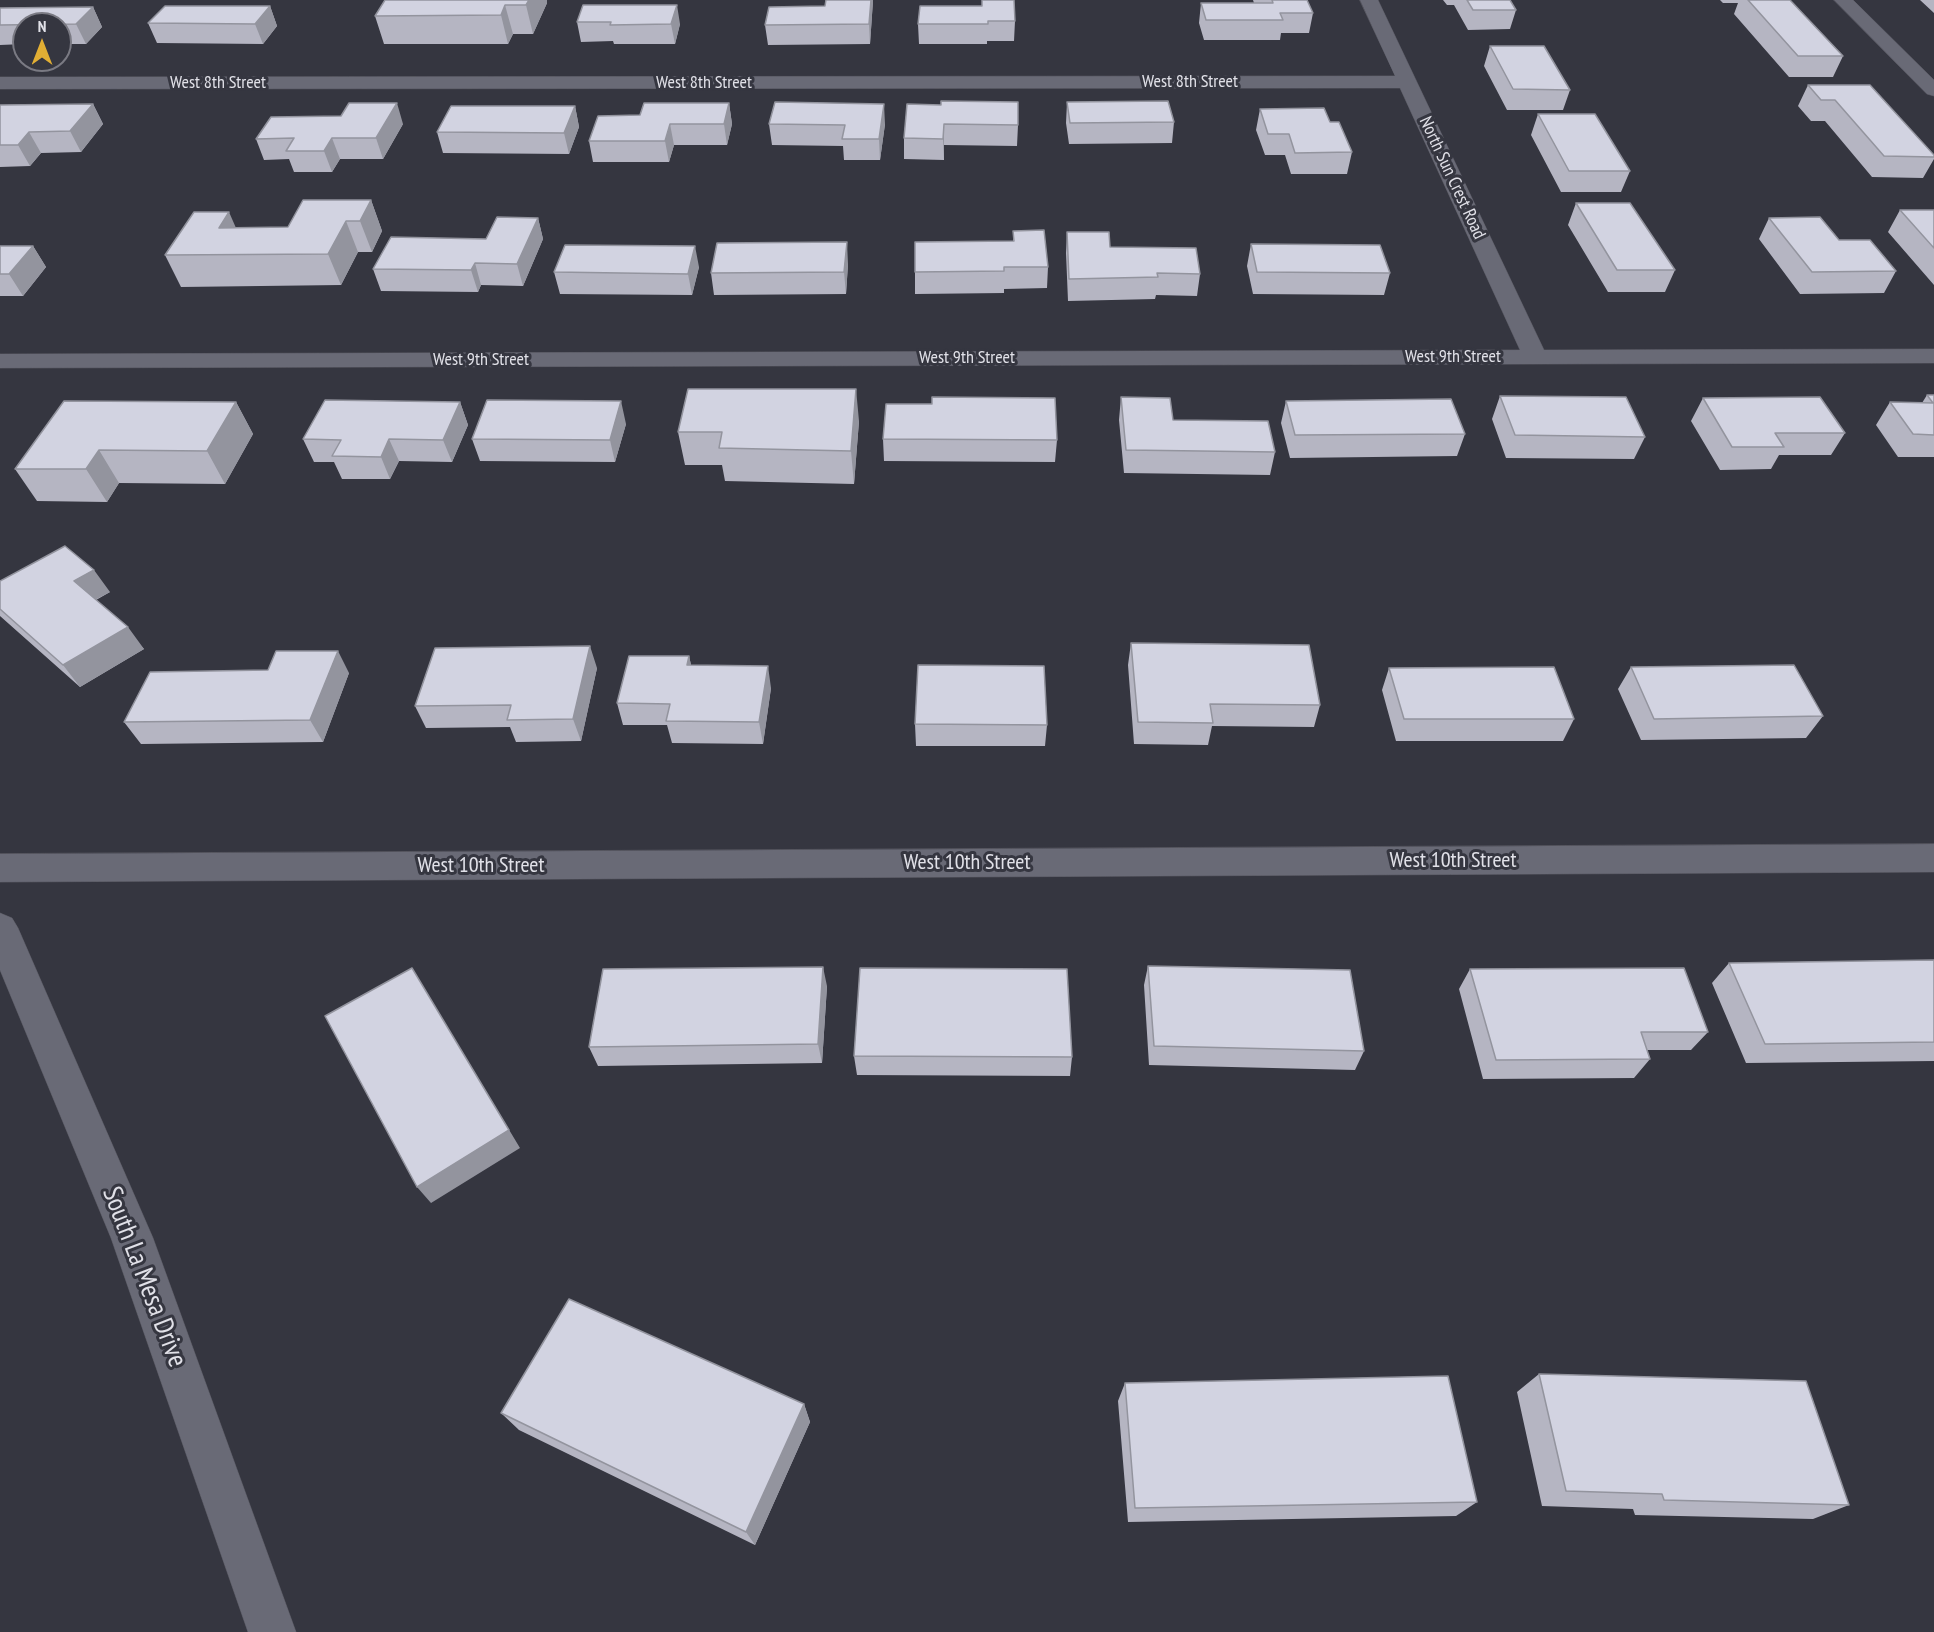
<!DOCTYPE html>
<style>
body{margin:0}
#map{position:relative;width:1934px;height:1632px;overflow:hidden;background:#353640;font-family:"PT Sans Narrow",sans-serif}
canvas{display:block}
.north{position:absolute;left:12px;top:12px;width:60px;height:60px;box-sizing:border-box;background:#353640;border:2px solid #7a7a83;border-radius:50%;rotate:0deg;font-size:16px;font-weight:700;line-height:24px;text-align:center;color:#e1e1e8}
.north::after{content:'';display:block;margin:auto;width:21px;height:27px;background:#e2af34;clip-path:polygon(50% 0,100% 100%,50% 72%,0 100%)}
</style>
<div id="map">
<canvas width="1934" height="1632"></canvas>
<div class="north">N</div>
</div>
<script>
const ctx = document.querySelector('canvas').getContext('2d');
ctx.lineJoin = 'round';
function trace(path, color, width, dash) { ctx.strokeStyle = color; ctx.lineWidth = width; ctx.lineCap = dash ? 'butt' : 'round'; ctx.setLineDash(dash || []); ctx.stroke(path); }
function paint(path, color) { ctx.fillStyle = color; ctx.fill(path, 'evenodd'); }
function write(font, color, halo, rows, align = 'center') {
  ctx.font = font + ' "PT Sans Narrow",sans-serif'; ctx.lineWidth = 6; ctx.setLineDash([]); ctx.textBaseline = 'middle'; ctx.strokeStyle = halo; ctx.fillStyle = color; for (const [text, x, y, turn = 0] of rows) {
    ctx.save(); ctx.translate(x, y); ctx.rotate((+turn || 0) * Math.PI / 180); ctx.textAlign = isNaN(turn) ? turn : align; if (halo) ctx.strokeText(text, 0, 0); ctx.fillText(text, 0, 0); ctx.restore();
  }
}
const minor = new Path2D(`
 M1360 0H1378L1544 350 1934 349V363L0 368V354L1520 350 1400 88 0 89V77L1395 76Z
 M1834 0H1853L1934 80V96L1927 94Z
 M1934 844V872L0 882V854Z`);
const tertiary = new Path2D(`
 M0 913 12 918 18 928 153 1238 296 1632H248L111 1238 0 970Z`);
trace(minor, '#54545d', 1);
trace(tertiary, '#54545d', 1);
paint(minor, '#696a76');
paint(tertiary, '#696a76');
paint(new Path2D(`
 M385 0 547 3 533 34H513L508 44H384L375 16Z
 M826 0H873L870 44 768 45 765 25 825 6Z
 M1253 0H1307L1313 13 1309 33H1281L1280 40H1204L1199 23 1201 3H1254Z
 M1443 0H1510L1516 10 1510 29 1468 30 1454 5H1447Z
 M1720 0H1790L1843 56 1833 77H1789L1734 14 1738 3H1723Z
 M1920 0H1934V13Z
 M583 5 680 24 675 44H614L613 41 581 42 577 22Z
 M270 6 277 26 263 44 157 43 148 23Z
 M982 6 1015 21 1014 41H987V44H919L918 24Z
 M93 7 102 27 86 44H60V24H24V44L0 45V8Z
 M1490 46 1570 90 1563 110H1507L1484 66Z
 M1808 85 1934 155V159L1923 178 1872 177 1825 121H1811L1798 106Z
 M1067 102 1174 122 1172 143 1069 144 1066 123Z
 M729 103 732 124 727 145H674L669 162H593L589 141 640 115Z
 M93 104 103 124 81 152 41 153 30 166 0 167V105Z
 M907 104 1018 125 1017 146 944 145V160L904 159V138Z
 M575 106 579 127 569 154 443 153 437 132Z
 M1260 109 1330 122 1352 152 1347 174H1291L1285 155H1265L1256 130Z
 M1538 114 1630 171 1621 192H1561L1531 135Z
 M403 124 383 159H340L332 172H294L289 159 264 160 256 139Z
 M769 124H885L880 160H844L843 146 772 145Z
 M371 200 382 231 372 252H358L341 285 181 287 165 255 288 227Z
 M1576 203 1675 270 1665 292H1608L1568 225Z
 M1900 210H1934V285L1888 232Z
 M538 218 543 239 523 286 481 285 478 292 381 291 373 269 486 239Z
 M1769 218 1839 240 1896 271 1884 293 1800 294 1759 239Z
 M1013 231 1048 267 1047 288 1004 289V293L915 294V272L1013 241Z
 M1067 232 1110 247 1200 274 1197 296 1156 295 1155 299 1068 301 1066 253Z
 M1251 244 1390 273 1384 295 1253 294 1247 266Z
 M0 246H33L46 267 23 296H0Z
 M848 264 846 294 714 295 711 273Z
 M699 267 692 295 560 294 554 272Z
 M1927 395H1934V457H1898L1876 425 1890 402 1922 403Z
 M1500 396 1645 437 1634 459 1506 458 1492 419Z
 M1121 397 1173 420 1275 452 1270 475 1124 473 1119 420Z
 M1703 398 1845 433 1831 455H1779L1771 469 1720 470 1691 421Z
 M1286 401 1465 434 1457 456 1290 458 1281 423Z
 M236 402 253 434 225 484 119 483 107 502 37 501 15 469Z
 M460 402 468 425 452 462 399 461 390 479H342L334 462H314L303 439Z
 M859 421 854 484 725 481 722 465H685L678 432Z
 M626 424 615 462 480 461 472 439Z
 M883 439 1057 440 1055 462 884 461Z
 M0 581 110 592 96 600 144 649 80 687 0 616Z
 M1131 643 1320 705 1314 727 1212 726 1208 745 1134 744 1128 665Z
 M689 656 691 665 771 688 763 744 672 743 667 725H623L617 703Z
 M1631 667 1823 716 1806 738 1641 740 1618 689Z
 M597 668 581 741 516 742 510 727 426 728 415 706Z
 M1389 668 1574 719 1563 741H1396L1382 690Z
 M349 673 323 742 141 744 124 722Z
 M915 724 1047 725 1045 746H916Z
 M1934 960V1061L1746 1063 1712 983 1729 963Z
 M1148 966 1364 1051 1355 1070 1149 1065 1144 985Z
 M1470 969 1708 1032 1691 1050H1647L1650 1059 1634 1078 1483 1079 1459 989Z
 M827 986 822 1063 598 1066 589 1047Z
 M854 1056 1072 1057 1070 1076 857 1075Z
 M1539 1374 1849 1505 1813 1519 1635 1515 1633 1509 1542 1506 1517 1392Z
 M1125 1383 1477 1502 1456 1516 1128 1522 1118 1401Z
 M804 1404 810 1422 755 1545 519 1430 501 1413Z`), '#b5b5c2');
paint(new Path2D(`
 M529 0H547V3L533 34 526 5Z
 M871 0H873V1L870 44 869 24Z
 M505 5 513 34 508 44 501 15Z
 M677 5 680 24 675 44 671 24Z
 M270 6 277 26 263 44 255 24Z
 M93 7 102 27 86 44 76 24Z
 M397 103 403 124 383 159 376 138Z
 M729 103 732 124 727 145 724 124Z
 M93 104 103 124 81 152 70 131Z
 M884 104 885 124 880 160 879 139Z
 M575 106 579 127 569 154 564 133Z
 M670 124 674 145 669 162 665 141Z
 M944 124V160L943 139Z
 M29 132 41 153 30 166 18 145Z
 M332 138 340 159 332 172 324 151Z
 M371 200 382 231 372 252 360 221Z
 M229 212 243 244 219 228Z
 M538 218 543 239 523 286 517 264Z
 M346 221 358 252 341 285 328 254Z
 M847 242 848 264 846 294 844 272Z
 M33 246 46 267 23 296 9 274Z
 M695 246 699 267 692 295 688 274Z
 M475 263 481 285 478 292 471 270Z
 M856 389 859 421 854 484 851 451Z
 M621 401 626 424 615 462 610 440Z
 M236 402 253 434 225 484 207 451Z
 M460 402 468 425 452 462 443 440Z
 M389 439 399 461 390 479 381 457Z
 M99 450 119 483 107 502 86 469Z
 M94 570 110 592 89 603 74 581Z
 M128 627 144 649 80 687 63 665Z
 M590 646 597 668 581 741 573 719Z
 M338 651 349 673 323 742 310 720Z
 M689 656 694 678 687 665Z
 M768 666 771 688 763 744 759 722Z
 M823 967 827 986 822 1063 818 1044Z
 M412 968 520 1148 431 1203 417 1187Z
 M804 1404 810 1422 755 1545 746 1532Z`), '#93949e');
const building = new Path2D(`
 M385 0H529L526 5H505L501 15 375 16Z
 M826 0H871L869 24 765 25 769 7 825 6Z
 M982 0H1014L1015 21H988V24H918L920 6H982Z
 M1272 0H1307L1313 13H1280L1283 20H1206L1201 3H1273Z
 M1467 0H1510L1516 10H1473Z
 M1748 0H1790L1843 56H1798Z
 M583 5H677L671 24 610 25 611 22H577Z
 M165 6H270L255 24 148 23Z
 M93 7 76 24 0 25V8Z
 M1490 46H1544L1570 90 1513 89Z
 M1808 85H1870L1934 155V157L1884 156 1835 100H1821Z
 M941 101 1018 102V125L944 124 943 139 904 138 907 104 941 105Z
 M1168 101 1174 122 1070 123 1067 102Z
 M775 102 884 104 879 139H842L845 125 769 124Z
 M349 103H397L376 138H332L324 151H286L294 138 256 139 271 117 341 116Z
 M644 103H729L724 124H670L665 141H589L598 116 640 115Z
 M93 104 70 131 29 132 18 145H0V105Z
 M451 106H575L564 133 437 132Z
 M1324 108 1330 122H1339L1352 152 1295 153 1289 134H1268L1260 109Z
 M1538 114H1595L1630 171H1569Z
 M303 200H371L360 221H346L328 254 165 255 194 212H229L219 228 288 227Z
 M1576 203H1630L1675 270H1617Z
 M1900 210H1934V248Z
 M497 217 538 218 517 264 475 263 471 270 373 269 391 237 486 239Z
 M1820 217 1839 240H1870L1896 271 1812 272 1769 218Z
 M1044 230 1048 267H1004V271L915 272V242L1014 241 1013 231Z
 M1067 232H1109L1110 247 1196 248 1200 274 1157 273 1158 277 1069 279Z
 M847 242 844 272 711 273 717 243Z
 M1251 244 1380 245 1390 273 1257 272Z
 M565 245 695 246 688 274 554 272Z
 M0 246H33L9 274H0Z
 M688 389H856L851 451 719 448 722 432H678Z
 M1927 395H1934V435L1913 434 1890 402 1933 403Z
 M1500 396 1626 397 1645 437 1515 435Z
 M932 397 1055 398 1057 440 883 439 886 404H932Z
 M1121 397 1170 398 1173 420 1268 421 1275 452 1126 450Z
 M1820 397 1845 433H1775L1784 447H1732L1703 398Z
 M1451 399 1465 434 1295 435 1286 401Z
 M325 400 460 402 443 440 389 439 381 457 332 456 341 440 303 439Z
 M487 400 621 401 610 440 472 439Z
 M64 401 236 402 207 451 99 450 86 469H15Z
 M65 546 94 570 74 581 128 627 63 665 0 609V581Z
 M1131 643 1309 645 1320 705 1210 704 1213 723 1138 722Z
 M590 646 573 719 507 720 511 705 415 706 435 648Z
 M276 651H338L310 720 124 722 150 672 268 670Z
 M629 656H689L687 665 768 666 759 722 666 721 670 704 617 703Z
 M918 665 1044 666 1047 725 915 724Z
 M1794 665 1823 716 1654 719 1631 667Z
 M1554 667 1574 719H1404L1389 668Z
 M1934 960V1042L1765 1044 1729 963Z
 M1148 966 1350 970 1364 1051 1154 1046Z
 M823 967 818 1044 589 1047 603 969Z
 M412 968 509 1130 417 1187 325 1016Z
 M860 968 1067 969 1072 1057 854 1056Z
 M1684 968 1708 1032H1641L1650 1059 1496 1060 1470 969Z
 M569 1299 804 1404 746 1532 501 1413Z
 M1539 1374 1806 1381 1849 1505 1664 1500 1662 1494 1566 1491Z
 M1448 1376 1477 1502 1135 1508 1125 1383Z`);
paint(building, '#d2d3e1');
trace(building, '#93949e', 1.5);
write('18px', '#e1e1e8', '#353640', [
 ["West 8th Street",1190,82],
 ["West 8th Street",218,83],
 ["West 8th Street",704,83],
 ["North Sun Crest Road",1452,178,65],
 ["West 9th Street",1453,357],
 ["West 9th Street",967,358],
 ["West 9th Street",481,360]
]);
write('22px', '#e1e1e8', '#353640', [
 ["West 10th Street",1453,861],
 ["West 10th Street",967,863],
 ["West 10th Street",481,866]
]);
write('27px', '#e1e1e8', '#353640', [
 ["South La Mesa Drive",144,1277,69]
]);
</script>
